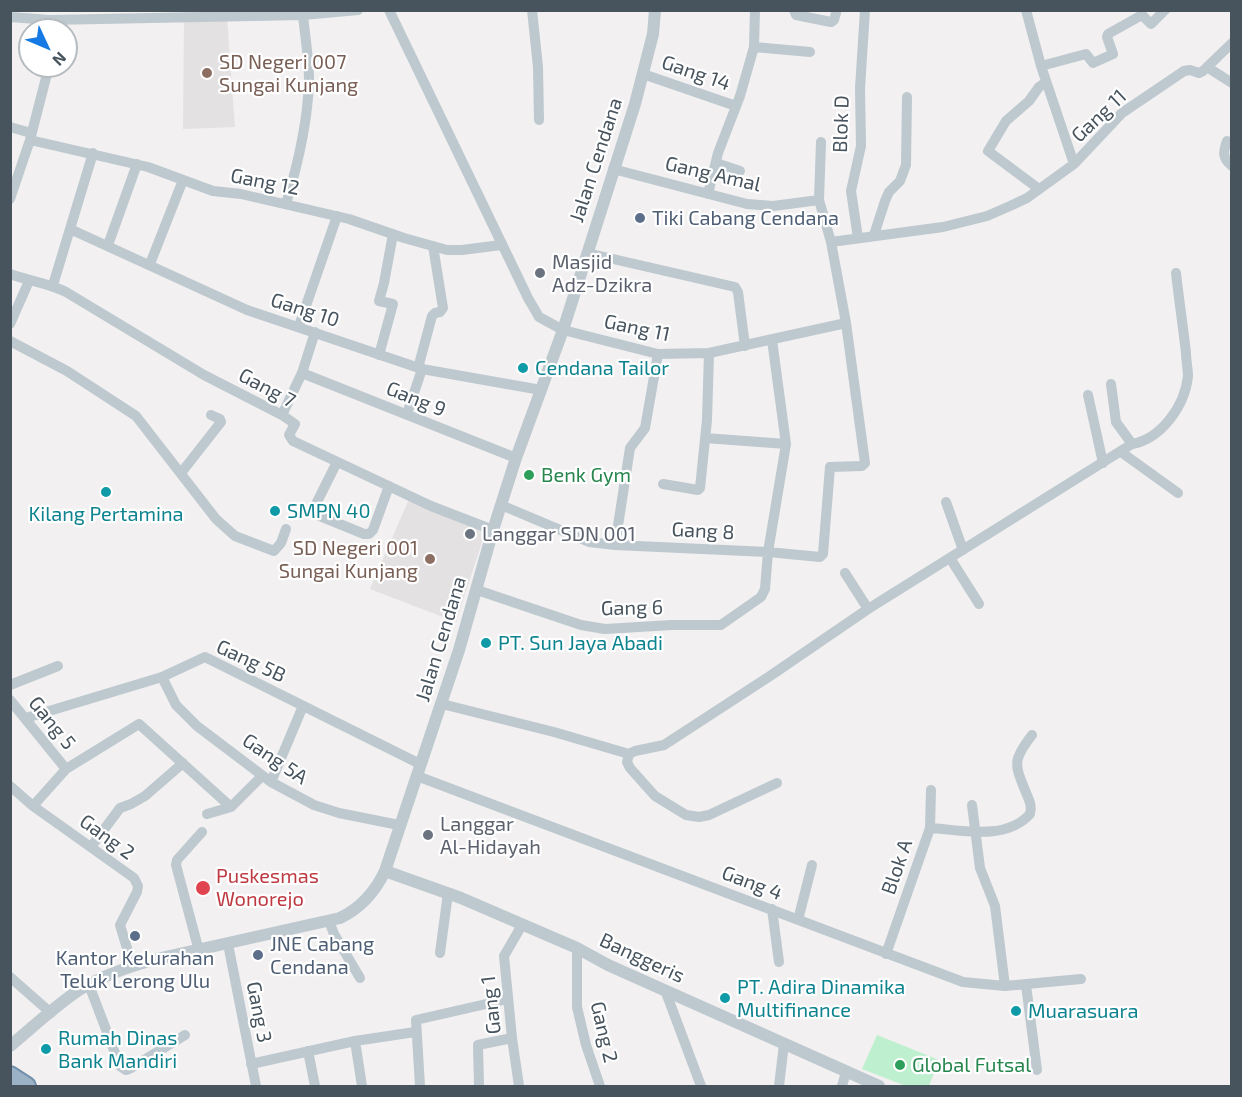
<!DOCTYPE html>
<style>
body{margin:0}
#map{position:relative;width:1242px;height:1097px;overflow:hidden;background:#f2f0f0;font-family:"Exo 2",sans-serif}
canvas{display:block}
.frame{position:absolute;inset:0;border:12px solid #47545e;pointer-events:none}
.north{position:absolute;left:18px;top:18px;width:60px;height:60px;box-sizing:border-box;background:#fff;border:2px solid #b5bbbf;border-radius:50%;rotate:134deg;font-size:16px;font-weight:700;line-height:24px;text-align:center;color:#47545e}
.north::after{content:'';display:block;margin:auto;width:21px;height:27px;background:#167ae5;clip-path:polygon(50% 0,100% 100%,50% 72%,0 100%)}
</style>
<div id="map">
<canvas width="1242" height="1097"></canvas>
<div class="frame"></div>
<div class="north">N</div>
</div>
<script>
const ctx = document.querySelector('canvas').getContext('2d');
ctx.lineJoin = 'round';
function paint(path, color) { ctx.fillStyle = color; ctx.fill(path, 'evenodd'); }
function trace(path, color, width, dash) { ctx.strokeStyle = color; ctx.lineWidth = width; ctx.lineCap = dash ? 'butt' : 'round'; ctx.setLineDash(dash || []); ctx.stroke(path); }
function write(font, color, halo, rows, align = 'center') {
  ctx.font = font + ' "Exo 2",sans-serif'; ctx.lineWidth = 4.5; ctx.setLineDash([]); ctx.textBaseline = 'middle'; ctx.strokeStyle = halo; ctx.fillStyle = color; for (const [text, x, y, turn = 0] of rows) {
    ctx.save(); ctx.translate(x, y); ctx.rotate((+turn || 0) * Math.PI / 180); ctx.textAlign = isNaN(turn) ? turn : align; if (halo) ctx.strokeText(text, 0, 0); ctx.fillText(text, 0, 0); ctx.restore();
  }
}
paint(new Path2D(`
 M227 18 235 127 183 129 184 19Z
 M409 499 486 530 456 622 370 589Z`), '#e3e1e2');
paint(new Path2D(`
 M877 1035 939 1060 929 1086H906L862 1069Z`), '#bef0cf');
const trunk = new Path2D(`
 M10 1075 27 1086`);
trace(trunk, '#7290ab', 20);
trace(new Path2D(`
 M389 10 528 298 539 317 563 330 658 354 709 353 846 323
 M532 10 538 67 539 120
 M794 10 796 15 831 22 834 20 836 13
 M1026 10 1041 66 1074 164
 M10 17 50 20 303 15 358 10
 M754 47 810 52
 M49 66 30 140 148 167 213 191 241 194 349 219 404 238 447 250H462L501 245
 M1041 66 1086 54 1093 63 1113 54 1107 37 1108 34 1142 15 1151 24 1165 10
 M1207 67 1232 83
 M643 74 736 106
 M10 127 31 133
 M1227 141C1223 152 1222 158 1232 166
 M716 163 740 171
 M613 169 747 204 773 206 819 200 821 142
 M1039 189 988 151 1006 121 1029 101 1039 87 1046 82
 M708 194 718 153 740 96 754 47 755 10
 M10 199 30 140
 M819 200 831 242
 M286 204C298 164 308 123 309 80 309 59 305 36 303 15
 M70 229 247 310 422 369 541 390
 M874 235 885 201 889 192 900 181 906 165 907 97
 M858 238 851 191 861 146 860 88 865 10
 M108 245 137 164
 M587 253 735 287 738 292 745 346
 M150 264 183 180
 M10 274C29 281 48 283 66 292L204 375 282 415 295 424 289 435 293 441 431 506 493 530
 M53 285 93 153
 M10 324 29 281
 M299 326 337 216
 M10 341 67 371 136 416 216 519 235 536 274 551 281 543 286 529
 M379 355 393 304 379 301 384 283 393 234
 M418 368 432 316 435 313 440 312 443 308 433 246
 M302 373 516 458
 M1111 384 1116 422 1132 444
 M1088 395 1103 463
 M407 414 422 369
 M282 415 302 373 315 332
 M705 438 786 444
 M1121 452 1178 493
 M337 462 314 508 315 514 364 534H369L373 530 389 486
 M181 473 221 422 220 419 211 415
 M663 484 698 490 700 488 707 420 709 353
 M946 502 963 550
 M501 505 589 542 615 545 768 552 820 557 823 554 830 467 862 466 865 463 846 323 831 242 943 227 987 216 1010 206 1027 198 1074 164 1122 113 1184 71 1190 70 1199 73 1203 71 1232 43
 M615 545 630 448 645 428 658 354
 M950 558 979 604
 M845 573 868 609
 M477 590 581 625 605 629 672 625H721L761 597 765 589 768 552 786 444 772 340
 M162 677 176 705 197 726 271 782 314 805 339 813 399 825
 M10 685 58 666
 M10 700 66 769
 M442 704 554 732 629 754 635 751 664 745 770 676 868 609 1132 444C1161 439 1185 406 1188 376 1188 369 1186 360 1186 353 1183 326 1179 300 1176 273
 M26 718 162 677 205 657 420 764
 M629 754 627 762 630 768 655 796 686 815 699 817 709 815 777 783
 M417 776 963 982 1005 986 1081 979
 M271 782 303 706
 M10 786 33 806 134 878 138 886 137 892 120 925 132 965
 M972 805 980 868 995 906 1005 986
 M33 806 66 769 139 724 231 807
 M207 814 231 807 262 776
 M930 828C962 830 1006 841 1030 814 1032 807 1030 802 1027 795 1015 765 1011 762 1032 735
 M91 847 120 808 131 804 145 796 183 763
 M772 909 779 962
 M798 920 812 865
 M329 921 334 934 360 978
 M228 944 256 1086
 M577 948V1007L586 1045 600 1086
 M199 951 176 865 177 860 202 832
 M440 953 448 893
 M886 954 930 828 931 790
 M10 977 51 1013
 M89 985 120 1066 126 1070 131 1068 185 1035
 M1026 985 1037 1070
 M665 990 701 1086
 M355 1041 362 1086
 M308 1051 315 1086
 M251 1064 355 1041 415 1032
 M420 1086 416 1020 508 999
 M479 1086 478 1045 512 1038
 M519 1086 512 1038 504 956 522 925
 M779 1086 784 1044
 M842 1086 846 1072`), '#bdc8cf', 10);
trace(new Path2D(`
 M385 871 461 898 577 948 608 965 879 1086
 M10 1046C33 1027 55 1006 79 990 105 974 133 965 161 958L340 918C361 908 375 892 385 871L459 650 493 530 516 458 563 330 635 104 653 34 655 10`), '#bdc8cf', 12);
trace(trunk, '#9bb2c7', 16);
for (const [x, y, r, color] of [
 [207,73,6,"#8d6e63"],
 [640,218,6,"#5c6f8a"],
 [540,273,6,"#6b7280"],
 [523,368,6,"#0f9aa8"],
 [529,475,6,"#2e9e5b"],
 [106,492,6,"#0f9aa8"],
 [275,511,6,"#0f9aa8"],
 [470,534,6,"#6b7280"],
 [430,559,6,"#8d6e63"],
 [486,643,6,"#0f9aa8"],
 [428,835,6,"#6b7280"],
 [203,888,8,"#e0444e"],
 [135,936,6,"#5c6f8a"],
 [258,955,6,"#5c6f8a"],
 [725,998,6,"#0f9aa8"],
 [1016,1011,6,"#0f9aa8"],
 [46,1049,6,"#0f9aa8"],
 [900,1065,6,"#2e9e5b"]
]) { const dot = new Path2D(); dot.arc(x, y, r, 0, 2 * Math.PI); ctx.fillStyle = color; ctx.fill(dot); trace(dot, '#fff', 2); }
write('20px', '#785e54', '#fff', [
 ["SD Negeri 007",219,62],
 ["Sungai Kunjang",219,85],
 ["SD Negeri 001",418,548,"right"],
 ["Sungai Kunjang",418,571,"right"]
], 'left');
write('20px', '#47545e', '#fff', [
 ["Gang 14",696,73,19],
 ["Gang 11",1099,116,-43],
 ["Blok D",841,124,-88],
 ["Jalan Cendana",596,160,-72],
 ["Gang Amal",713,174,13],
 ["Gang 12",265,182,11],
 ["Gang 10",305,310,18],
 ["Gang 11",637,328,12],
 ["Gang 7",267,388,28],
 ["Gang 9",416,399,22],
 ["Gang 8",703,531,3],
 ["Gang 6",632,608,-1],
 ["Jalan Cendana",441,639,-73],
 ["Gang 5B",251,661,25],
 ["Gang 5",52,723,51],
 ["Gang 5A",275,759,34],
 ["Gang 2",107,837,36],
 ["Blok A",897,867,-71],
 ["Gang 4",752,883,21],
 ["Banggeris",642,958,25],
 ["Gang 1",491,1005,-96],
 ["Gang 3",259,1012,79],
 ["Gang 2",604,1032,77]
]);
write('20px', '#4e5e75', '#fff', [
 ["Tiki Cabang Cendana",652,218],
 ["JNE Cabang",270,944],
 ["Cendana",270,967],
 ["Kantor Kelurahan",135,958,"center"],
 ["Teluk Lerong Ulu",135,981,"center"]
], 'left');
write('20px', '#5b616d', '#fff', [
 ["Masjid",552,262],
 ["Adz-Dzikra",552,285],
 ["Langgar SDN 001",482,534],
 ["Langgar",440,824],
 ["Al-Hidayah",440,847]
], 'left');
write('20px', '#0d838f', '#fff', [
 ["Cendana Tailor",535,368],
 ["SMPN 40",287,511],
 ["Kilang Pertamina",106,514,"center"],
 ["PT. Sun Jaya Abadi",498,643],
 ["PT. Adira Dinamika",737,987],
 ["Multifinance",737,1010],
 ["Muarasuara",1028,1011],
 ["Rumah Dinas",58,1038],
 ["Bank Mandiri",58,1061]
], 'left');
write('20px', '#27864d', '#fff', [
 ["Benk Gym",541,475],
 ["Global Futsal",912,1065]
], 'left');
write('20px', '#be3a42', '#fff', [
 ["Puskesmas",216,876],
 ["Wonorejo",216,899]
], 'left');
</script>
